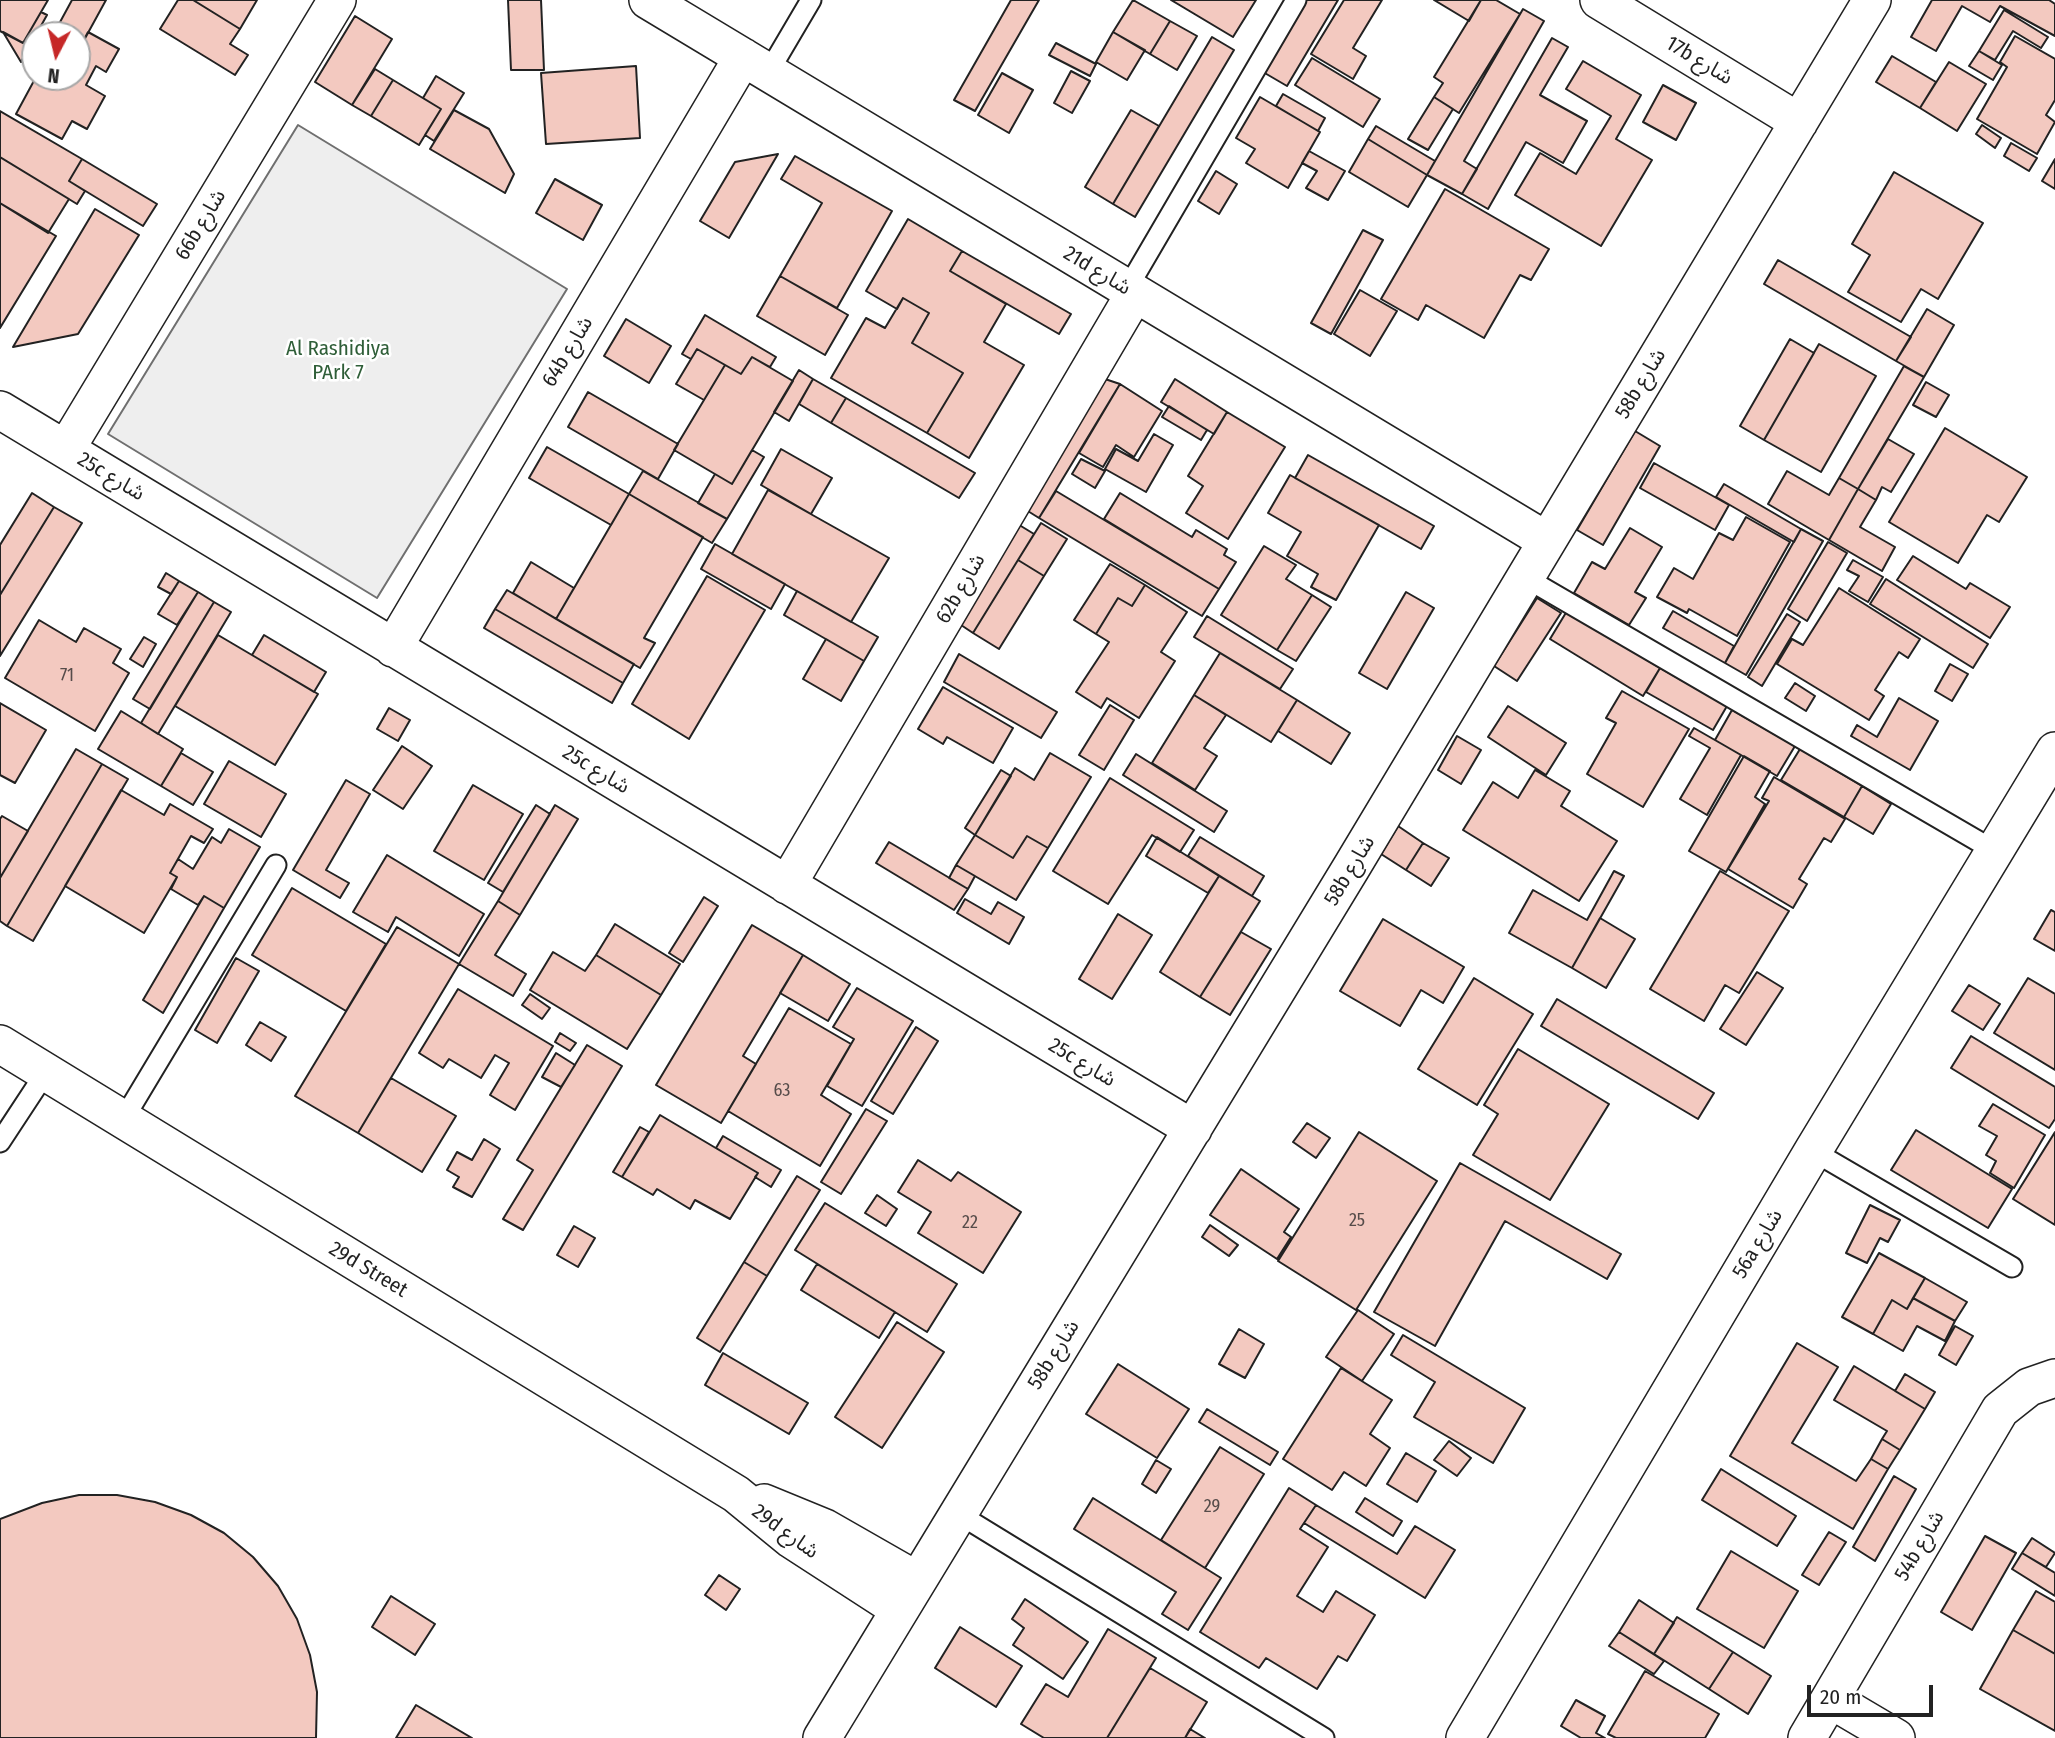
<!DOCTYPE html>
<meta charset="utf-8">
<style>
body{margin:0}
#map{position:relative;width:2055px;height:1738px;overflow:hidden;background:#fff;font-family:"Fira Sans Condensed",sans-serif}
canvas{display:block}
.north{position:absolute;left:21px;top:21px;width:70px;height:70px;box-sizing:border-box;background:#fff;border:2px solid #a7a7a7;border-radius:50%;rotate:187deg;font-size:19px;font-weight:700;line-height:28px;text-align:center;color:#222}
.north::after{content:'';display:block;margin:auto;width:24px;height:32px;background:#c62828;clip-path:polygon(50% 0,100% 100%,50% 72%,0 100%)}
.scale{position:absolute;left:1807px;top:1685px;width:126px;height:32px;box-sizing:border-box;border:4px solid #222;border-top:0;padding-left:9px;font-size:21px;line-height:24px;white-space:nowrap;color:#222;-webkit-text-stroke:5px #fff;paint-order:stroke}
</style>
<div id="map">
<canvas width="2055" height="1738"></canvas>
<div class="north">N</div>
<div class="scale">20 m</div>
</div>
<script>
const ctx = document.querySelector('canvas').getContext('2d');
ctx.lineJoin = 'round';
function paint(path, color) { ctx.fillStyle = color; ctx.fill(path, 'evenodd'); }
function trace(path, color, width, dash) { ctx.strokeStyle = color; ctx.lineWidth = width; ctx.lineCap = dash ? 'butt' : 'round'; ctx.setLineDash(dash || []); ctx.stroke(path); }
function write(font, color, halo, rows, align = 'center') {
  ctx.font = font + ' "Fira Sans Condensed","Noto Sans Arabic",sans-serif'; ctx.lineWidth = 5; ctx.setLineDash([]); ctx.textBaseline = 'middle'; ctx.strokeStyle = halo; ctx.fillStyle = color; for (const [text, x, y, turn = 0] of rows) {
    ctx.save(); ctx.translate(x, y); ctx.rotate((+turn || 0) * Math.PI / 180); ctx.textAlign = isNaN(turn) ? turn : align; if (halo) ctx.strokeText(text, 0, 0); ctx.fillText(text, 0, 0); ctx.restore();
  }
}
const green = new Path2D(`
 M298 125 567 289 377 598 108 434Z`);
paint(green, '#eee');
trace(green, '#6f6f6f', 2);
const building = new Path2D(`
 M0 0H48L23 43 0 31Z
 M72 0H106L77 53V35H53Z
 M178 0H193L240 29 230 44 248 55 235 75 160 29Z
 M193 0H257L240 29Z
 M508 0H541L544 70H511Z
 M1011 0H1039L975 111 954 100Z
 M1133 0 1170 21 1150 54 1113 32Z
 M1171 0H1256L1233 37Z
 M1306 0H1338L1287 86 1263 72Z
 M1344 0H1382L1353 48 1366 56 1353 79 1311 54Z
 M1434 0H1481L1469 21Z
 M1481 0H1496L1520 14 1459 113 1434 97 1443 83 1434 77Z
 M1932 0H2049L2055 4V36L2000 6 1990 22 1962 6 1936 51 1911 37Z
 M1523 9 1544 21 1464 161 1477 169 1462 194 1427 175Z
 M2004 10 2048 37 2041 48 2013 31 1995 60 1979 51Z
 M41 12 47 15 21 62 3 32 23 43Z
 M355 16 392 39 352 105 315 82Z
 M1170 21 1197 36 1177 70 1150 54Z
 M88 32 119 49 106 72 96 66 86 85 105 96 87 129 72 121 62 139 16 114 36 77H77V53Z
 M1113 32 1145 50 1127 80 1096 62Z
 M2015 36 2055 59V100L2046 115 2055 122 2037 154 1977 119 2007 67 2000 62Z
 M1212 37 1234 50 1135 217 1113 204Z
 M1552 38 1568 47 1540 95 1587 121 1563 163 1526 142 1488 209 1462 194Z
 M1056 43 1096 64 1090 76 1049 55Z
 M1979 51 2002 65 1993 80 1969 66Z
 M1892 56 1936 82 1920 108 1876 82Z
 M1312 58 1380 99 1363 127 1295 85Z
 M1583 61 1641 95 1616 139 1652 160 1601 246 1515 195 1540 153 1576 174 1611 116 1566 89Z
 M1949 62 1986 84 1957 131 1920 108Z
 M636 66 640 138 546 144 541 73Z
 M375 69 393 80 371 116 352 105Z
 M1071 71 1090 81 1072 113 1054 103Z
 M1002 73 1033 90 1009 133 978 115Z
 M436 76 464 93 434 141 425 135 441 109 423 98Z
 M393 80 441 109 419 145 371 116Z
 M1663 85 1696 103 1676 140 1643 122Z
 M1283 94 1325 118 1318 131 1276 106Z
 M1260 97 1320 132 1288 188 1246 163 1255 149 1236 138Z
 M1434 97 1453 109 1428 150 1408 139Z
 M454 110 489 129 514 174 505 193 430 149Z
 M1131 110 1159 126 1113 204 1085 187Z
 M0 111 82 159 69 181 85 191 77 204 0 157Z
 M1982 125 2001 138 1995 148 1976 134Z
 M1376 126 1435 161 1427 175 1368 139Z
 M1368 139 1427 175 1408 207 1349 172Z
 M2011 143 2037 158 2029 171 2004 156Z
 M1309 151 1345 171 1328 200 1306 188 1317 171 1302 163Z
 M778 154 729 238 700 221 735 162Z
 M795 156 892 211 837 308 780 276 822 203 781 179Z
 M0 157 69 199 48 233 0 203Z
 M82 159 157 204 143 226 69 181Z
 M2055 159V189L2042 181Z
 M1216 171 1237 184 1219 214 1198 201Z
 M1894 172 1983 223 1938 299 1921 289 1901 322 1848 292 1870 255 1852 244Z
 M555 179 602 205 583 240 536 213Z
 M1445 189 1549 249 1531 280 1520 275 1484 338 1426 305 1418 320 1381 299Z
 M0 203 56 236 0 328Z
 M95 209 139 235 78 334 13 347Z
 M908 219 962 251 950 271 1006 304 984 342 1024 365 969 458 927 433 963 373 912 343 929 313 903 298 897 309 866 291Z
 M1363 230 1383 240 1331 334 1311 323Z
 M962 251 1071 314 1059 334 950 271Z
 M1778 260 1911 337 1896 361 1764 284Z
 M780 276 848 315 825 355 757 316Z
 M1360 290 1397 311 1370 356 1334 334Z
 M903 298 929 313 912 343 963 373 927 433 831 378 866 318 885 328Z
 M1927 309 1954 325 1924 377 1896 361Z
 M705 315 776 357 770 367 752 357 741 374 697 349 691 359 682 354Z
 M626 319 671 346 649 383 604 356Z
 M1790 339 1814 353 1764 440 1740 426Z
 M1819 344 1876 376 1821 472 1764 440Z
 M697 349 725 365 704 400 676 384Z
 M752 357 793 381 732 484 674 450 725 365 741 374Z
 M1904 366 1924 377 1858 489 1839 478Z
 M799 370 813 379 789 421 774 412Z
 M1102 378 1120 384 1039 518 1023 508Z
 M813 379 846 398 831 423 799 404Z
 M1175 379 1227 412 1214 434 1161 402Z
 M1926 382 1949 395 1936 417 1913 405Z
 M1120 384 1162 411 1134 457 1116 445 1103 467 1079 453Z
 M588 392 678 444 658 479 568 427Z
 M846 398 975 473 959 498 831 423Z
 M1169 406 1207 430 1201 440 1162 417Z
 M1227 412 1285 447 1228 539 1186 513 1203 486 1188 476Z
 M1945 428 2027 477 1999 522 1987 515 1958 563 1889 522Z
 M1635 431 1660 446 1603 545 1577 530Z
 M1154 434 1173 445 1146 492 1105 469 1116 449 1138 461Z
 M1888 439 1914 454 1891 492 1882 487 1876 500 1858 489Z
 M547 447 629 494 611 525 529 478Z
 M781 449 832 478 811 514 761 485Z
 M752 450 764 457 727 519 698 503 715 474 732 484Z
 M1308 455 1434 526 1421 549 1295 478Z
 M1081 459 1105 471 1095 488 1072 474Z
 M1654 463 1729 505 1715 530 1640 488Z
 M643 471 727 519 712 543 629 494Z
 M1787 471 1829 495 1839 478 1858 489 1829 540 1768 504Z
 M1290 475 1379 525 1336 600 1311 587 1318 574 1287 556 1301 532 1268 513Z
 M1724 484 1801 529 1794 542 1716 497Z
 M1858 489 1876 500 1860 527 1895 547 1882 571 1829 540Z
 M768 490 889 558 851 622 732 554Z
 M1056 491 1219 589 1202 616 1039 518Z
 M32 493 54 507 0 595V545Z
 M1120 493 1192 537 1196 530 1227 549 1224 555 1236 562 1219 589 1104 519Z
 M629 494 703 537 644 638 655 643 640 668 556 619Z
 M54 507 82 523 0 656V595Z
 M1746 517 1790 542 1737 636 1689 609 1687 613 1657 597 1674 568 1693 579 1719 533 1733 540Z
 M1016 523 1034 534 973 633 955 621Z
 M1041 523 1067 539 1044 576 1018 560Z
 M1630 528 1662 547 1635 592 1646 598 1629 625 1574 593 1592 562 1605 569Z
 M1801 529 1823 541 1746 675 1725 663Z
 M1828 542 1847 553 1807 621 1788 609Z
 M715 544 785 584 771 609 701 569Z
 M1264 546 1296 565 1286 579 1312 595 1277 650 1221 615Z
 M1913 556 1966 589 1970 583 2010 607 1990 638 1897 580Z
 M1018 560 1044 576 999 649 973 633Z
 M1853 560 1883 577 1868 602 1849 591 1859 576 1847 570Z
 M531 562 574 588 556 619 513 593Z
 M1110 564 1145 585 1132 606 1118 598 1096 634 1074 620Z
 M166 573 179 581 171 594 158 587Z
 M707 576 765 610 689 739 632 704Z
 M1886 579 1988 644 1973 668 1870 604Z
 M179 581 198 592 177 625 158 614Z
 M1145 585 1187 612 1161 652 1175 661 1139 718 1107 698 1101 708 1076 692 1109 642 1096 634 1118 598 1132 606Z
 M1839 588 1920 639 1908 658 1899 652 1875 690 1884 696 1869 720 1777 664 1792 639 1803 645Z
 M507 590 634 664 623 683 495 609Z
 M797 591 878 637 864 661 784 615Z
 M198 592 214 602 150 709 133 699Z
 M1406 592 1434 608 1387 689 1359 673Z
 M1312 595 1331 607 1296 661 1277 650Z
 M1537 598 1561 613 1517 681 1494 666Z
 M214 602 231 612 158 734 141 723Z
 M495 609 623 683 612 703 484 628Z
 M1567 611 1660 668 1643 696 1550 639Z
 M1673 611 1734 646 1725 663 1663 628Z
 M1787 614 1800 622 1762 686 1748 677Z
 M1207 616 1293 669 1280 689 1194 637Z
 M39 620 76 642 84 628 121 649 113 663 129 673 95 731 5 678Z
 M218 635 318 694 275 765 175 706Z
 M264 635 326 672 314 692 252 655Z
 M144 637 156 644 143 667 130 659Z
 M826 639 864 661 841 701 803 679Z
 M1220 653 1297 700 1271 742 1194 695Z
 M959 654 1057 712 1041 738 944 682Z
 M1950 664 1968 674 1952 701 1935 691Z
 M1660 668 1727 706 1713 730 1646 692Z
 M1795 683 1815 696 1806 711 1785 698Z
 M943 687 1013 728 993 763 947 737 943 744 918 729Z
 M1622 691 1689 729 1643 807 1587 774 1616 723 1606 718Z
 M1194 695 1226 715 1204 748 1217 756 1195 790 1152 763Z
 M1899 698 1938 721 1910 770 1851 736 1857 725 1877 737Z
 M1297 700 1350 733 1331 764 1278 731Z
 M0 703 46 730 15 783 0 775Z
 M1110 705 1134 720 1104 770 1079 755Z
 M1508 706 1566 743 1546 775 1488 737Z
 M389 708 410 720 398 741 377 729Z
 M1732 710 1795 746 1777 776 1715 740Z
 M121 711 183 749 161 786 98 749Z
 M1694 728 1741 755 1707 815 1680 799 1710 748 1689 736Z
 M1457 736 1481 750 1461 784 1438 770Z
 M402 746 432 766 403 809 373 790Z
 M76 749 102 764 7 926 0 921V878Z
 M1800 749 1862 786 1844 817 1781 780Z
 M181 753 213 772 193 805 161 786Z
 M1050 753 1091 777 1048 848 1027 836 1013 858 975 835 1015 768 1034 780Z
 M1136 754 1227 811 1214 832 1123 775Z
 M1744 756 1770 771 1755 797 1765 804 1726 872 1689 851Z
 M229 761 286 794 261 837 204 804Z
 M102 764 128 779 33 941 7 926Z
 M1001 770 1011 776 975 835 965 828Z
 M1535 770 1570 791 1561 806 1617 841 1579 901 1463 830 1493 782 1518 798Z
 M1774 777 1845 819 1831 842 1824 838 1799 879 1807 884 1793 908 1728 869 1769 801 1762 798Z
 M1110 778 1194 830 1180 852 1152 835 1108 904 1053 871Z
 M346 780 370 794 326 870 349 883 340 898 293 870Z
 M473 785 523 814 484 880 434 851Z
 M1862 786 1891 804 1873 834 1844 817Z
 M121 790 164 815 170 804 213 829 204 843 191 836 170 873 177 877 144 933 65 886Z
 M536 805 550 814 503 892 488 883Z
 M555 805 578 819 520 915 498 901Z
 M2 816 28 831 0 878V819Z
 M1398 826 1423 843 1406 870 1381 854Z
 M229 829 260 847 224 908 204 896 198 905 171 889 177 877 170 873 178 859 193 869 212 837 221 843Z
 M975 835 1013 858 1027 836 1048 848 1016 900 956 865Z
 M1157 837 1219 876 1208 893 1146 856Z
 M1200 837 1264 876 1252 896 1188 856Z
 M889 842 968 889 954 910 876 863Z
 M1423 843 1449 858 1431 886 1406 870Z
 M387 855 484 914 459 956 396 917 388 932 353 912Z
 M956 865 975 876 968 889 949 878Z
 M1614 871 1624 876 1572 968 1509 933 1533 890 1587 920Z
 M1720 871 1789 911 1739 993 1725 985 1704 1021 1650 989Z
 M1219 876 1260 901 1200 997 1160 972Z
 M292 888 386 944 346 1011 252 955Z
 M204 896 224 908 163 1013 143 1000Z
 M704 897 718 906 683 962 669 953Z
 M965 899 991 914 998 902 1024 917 1009 944 957 913Z
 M498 901 520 915 495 955 526 974 513 996 459 964Z
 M2051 910 2055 912V951L2034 939Z
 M1118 914 1152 935 1112 999 1079 979Z
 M1600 918 1635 939 1606 988 1572 968Z
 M1383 919 1464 967 1443 1003 1421 990 1400 1026 1340 991Z
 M615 924 680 964 661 995 596 955Z
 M752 925 803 955 743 1056 756 1064 721 1123 656 1085Z
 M397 927 459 964 358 1133 295 1096Z
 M1241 932 1271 949 1230 1015 1200 997Z
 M553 952 585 971 596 955 661 995 627 1049 530 990Z
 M803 955 850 984 828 1021 780 993Z
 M236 958 259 971 217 1043 195 1030Z
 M1757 972 1783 988 1746 1045 1720 1029Z
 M1474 978 1533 1014 1477 1105 1418 1069Z
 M2028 978 2055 994V1070L1994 1033Z
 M1969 985 2000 1004 1983 1030 1952 1011Z
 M857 988 913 1021 862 1106 827 1086 854 1039 833 1027Z
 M458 989 553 1046 515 1110 490 1095 509 1063 495 1055 481 1078 449 1059 443 1068 419 1053Z
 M530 994 550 1008 542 1019 522 1005Z
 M1557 999 1714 1093 1698 1119 1541 1026Z
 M789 1008 851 1044 821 1095 851 1114 820 1166 728 1111Z
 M260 1022 286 1037 271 1061 246 1045Z
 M916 1027 938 1041 893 1114 871 1101Z
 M560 1033 576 1043 570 1051 555 1042Z
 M1971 1036 2055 1087V1119L2049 1128 1951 1068Z
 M587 1045 622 1066 523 1230 503 1219 533 1170 517 1160Z
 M1518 1049 1609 1104 1550 1200 1473 1155 1498 1114 1484 1105Z
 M556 1053 575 1065 561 1087 542 1077Z
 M391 1078 456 1116 422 1172 358 1133Z
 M1993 1104 2045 1135 2014 1188 1990 1173 1996 1161 1986 1155 1997 1136 1979 1126Z
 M866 1109 887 1121 841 1194 821 1182Z
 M660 1115 758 1173 730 1219 695 1200 690 1209 657 1189 653 1195 622 1177Z
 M1307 1123 1330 1138 1316 1158 1293 1142Z
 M640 1127 649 1132 622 1177 613 1172Z
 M1916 1130 2012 1189 1988 1228 1891 1170Z
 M1359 1132 1437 1181 1356 1310 1278 1261Z
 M2055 1132V1225L2013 1199Z
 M723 1136 781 1170 771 1187 755 1177 758 1173 716 1148Z
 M484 1139 500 1149 472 1197 453 1187 459 1177 447 1170 457 1152 472 1160Z
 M918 1160 951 1181 958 1172 1021 1212 983 1273 918 1233 931 1212 898 1192Z
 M1460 1163 1621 1254 1607 1279 1505 1221 1435 1346 1374 1312Z
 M1241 1169 1299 1209 1284 1232 1291 1237 1277 1259 1210 1215Z
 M797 1176 820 1190 767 1276 744 1262Z
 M877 1195 897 1209 886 1226 865 1213Z
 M825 1203 957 1284 927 1332 795 1250Z
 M1870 1205 1900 1220 1888 1242 1880 1238 1867 1263 1846 1253Z
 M1210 1225 1238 1245 1229 1256 1202 1237Z
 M574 1226 595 1238 578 1267 557 1255Z
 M1879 1253 1925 1278 1907 1309 1892 1300 1873 1334 1842 1317Z
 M744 1262 767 1276 720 1352 697 1338Z
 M817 1264 895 1312 879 1338 801 1290Z
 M1925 1278 1967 1302 1955 1321 1913 1298Z
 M1913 1298 1955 1321 1945 1341 1917 1326 1903 1351 1873 1334 1892 1300 1907 1309Z
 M1358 1310 1394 1334 1362 1381 1326 1357Z
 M897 1322 944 1352 882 1448 835 1417Z
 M1955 1326 1973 1336 1956 1365 1939 1355Z
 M1239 1329 1264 1344 1245 1378 1219 1364Z
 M1403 1335 1525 1408 1493 1463 1414 1417 1435 1382 1391 1355Z
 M1797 1343 1838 1367 1792 1443 1856 1481 1871 1459 1888 1469 1853 1529 1730 1456Z
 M723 1353 808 1403 789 1434 705 1385Z
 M1118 1364 1189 1409 1157 1458 1086 1414Z
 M1854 1366 1925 1409 1900 1450 1882 1439 1887 1431 1834 1400Z
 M1341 1368 1392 1400 1370 1434 1390 1448 1366 1486 1344 1472 1332 1490 1283 1459Z
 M1905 1374 1935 1392 1925 1409 1895 1391Z
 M1207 1409 1278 1452 1270 1465 1199 1422Z
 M1882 1439 1900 1450 1888 1469 1871 1459Z
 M1449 1441 1471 1458 1457 1476 1434 1460Z
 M1220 1447 1264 1474 1205 1568 1161 1540Z
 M1406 1453 1436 1471 1417 1502 1387 1484Z
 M1156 1460 1171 1469 1156 1493 1142 1484Z
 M1721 1469 1796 1516 1777 1546 1702 1500Z
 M1894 1476 1916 1489 1875 1561 1853 1547Z
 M1289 1488 1316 1505 1300 1529 1328 1547 1297 1596 1323 1612 1336 1591 1375 1615 1347 1661 1338 1656 1317 1689 1266 1658 1259 1668 1200 1632Z
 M79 1495H117L155 1502 191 1515 224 1533 253 1557 278 1586 297 1619 310 1655 317 1692 316 1738H0V1519L42 1503Z
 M1093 1498 1221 1578 1188 1630 1162 1614 1176 1592 1074 1529Z
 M1365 1498 1402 1521 1393 1536 1356 1512Z
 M1316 1505 1397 1554 1415 1526 1455 1550 1425 1598 1304 1523Z
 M1829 1532 1846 1542 1819 1585 1802 1575Z
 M1985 1536 2016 1553 1972 1630 1941 1612Z
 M2032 1538 2055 1553 2046 1567 2022 1553Z
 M1731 1551 1798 1591 1764 1648 1697 1609Z
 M2022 1553 2055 1573V1596L2012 1569Z
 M719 1575 740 1589 726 1610 705 1595Z
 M2036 1591 2055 1602V1654L2013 1630Z
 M391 1596 435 1624 415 1655 372 1627Z
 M1025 1599 1088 1642 1063 1679 1013 1645 1024 1628 1012 1619Z
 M1639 1600 1674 1623 1654 1654 1619 1632Z
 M1677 1617 1733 1652 1709 1689 1654 1654Z
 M960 1627 1022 1666 996 1707 935 1668Z
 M1108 1629 1156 1658 1107 1738H1044L1021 1724 1046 1684 1068 1697Z
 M2013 1630 2055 1654V1731L1980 1689Z
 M1619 1632 1664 1661 1654 1674 1609 1646Z
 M1733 1652 1771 1676 1748 1714 1709 1689Z
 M1150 1668 1207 1702 1185 1738H1107Z
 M1645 1671 1719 1714 1705 1738H1616L1608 1734Z
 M1576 1700 1605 1716 1596 1733 1605 1738H1581L1561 1726Z
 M416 1705 472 1738H396Z
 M1190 1729 1205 1738H1185Z`);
paint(building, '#f3c9c0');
trace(building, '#222', 2);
const service = new Path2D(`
 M768 73 811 0
 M1127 289 1296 0
 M1526 578 1995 851
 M123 1120 276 865
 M0 1142 46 1072
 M1813 1151 2012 1267
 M957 1513 1324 1738`);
const minor = new Path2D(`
 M648 0 1547 541
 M1599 0 1799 122
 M0 410 1193 1129
 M66 449 337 0
 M393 648 743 57
 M787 885 1135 293
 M0 1044 736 1494 791 1539 899 1609
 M764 1503 825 1528 916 1580
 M1830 1699 1896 1738
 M822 1738 1351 868 1872 0
 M1465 1738 1813 1151 2055 751
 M1807 1738 2000 1410 2029 1387 2055 1378`);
trace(service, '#222', 23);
trace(minor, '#222', 40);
trace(service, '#fff', 19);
trace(minor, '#fff', 37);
write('18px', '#564c4a', null, [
 ["71",67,676],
 ["63",782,1091],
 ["25",1357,1221],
 ["22",970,1223],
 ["29",1212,1507]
]);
write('21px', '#222', '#fff', [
 ["17b شارع",1699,61,31],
 ["66b شارع",201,225,-59],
 ["21d شارع",1097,271,31],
 ["64b شارع",568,352,-59],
 ["58b شارع",1641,384,-59],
 ["25c شارع",111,477,31],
 ["62b شارع",961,589,-60],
 ["25c شارع",596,770,31],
 ["58b شارع",1350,871,-59],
 ["25c شارع",1082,1063,31],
 ["56a شارع",1758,1244,-59],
 ["29d Street",368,1270,31],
 ["58b شارع",1054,1355,-58],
 ["29d شارع",785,1532,36],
 ["54b شارع",1920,1546,-60]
]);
write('21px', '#2f5e38', '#fff', [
 ["Al Rashidiya",338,349],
 ["PArk 7",338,373]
]);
</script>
